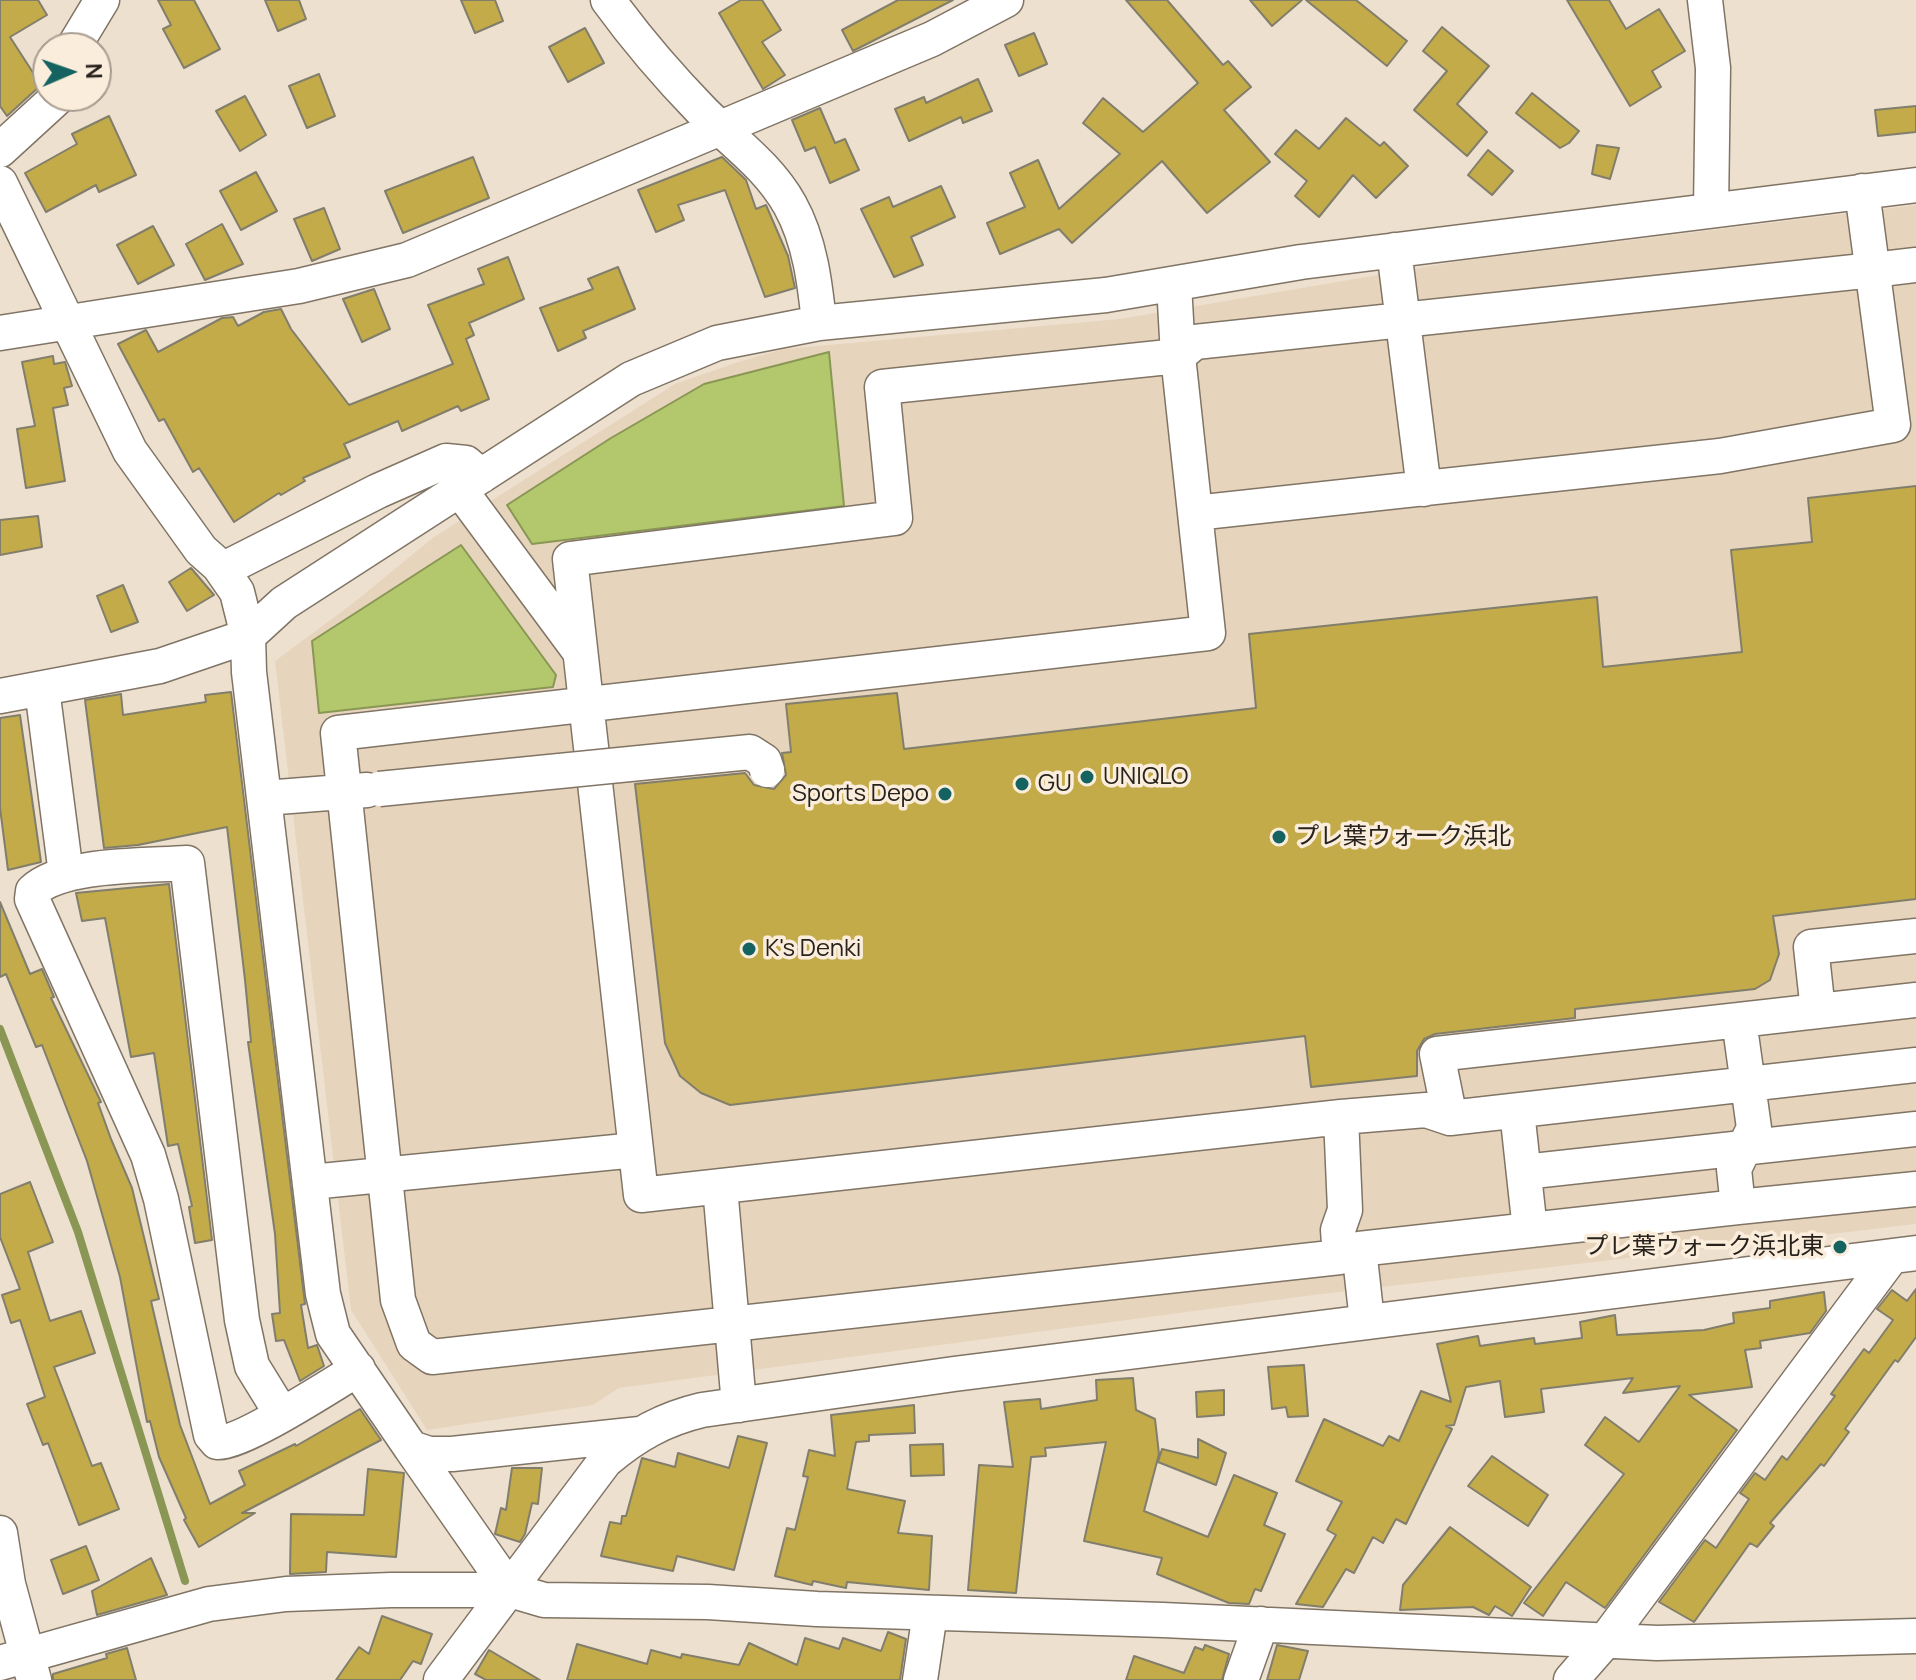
<!DOCTYPE html>
<meta charset="utf-8">
<style>
body{margin:0}
#map{position:relative;width:1916px;height:1680px;overflow:hidden;background:#eee0cf;font-family:Manrope,sans-serif}
canvas{display:block}
.north{position:absolute;left:32px;top:32px;width:80px;height:80px;box-sizing:border-box;background:#fbeddc;border:2px solid #a69c8f;border-radius:50%;rotate:88deg;font-size:22px;font-weight:700;line-height:32px;text-align:center;color:#27221c}
.north::after{content:'';display:block;margin:auto;width:28px;height:36px;background:#146361;clip-path:polygon(50% 0,100% 100%,50% 72%,0 100%)}
</style>
<div id="map">
<canvas width="1916" height="1680"></canvas>
<div class="north">N</div>
</div>
<script>
const ctx = document.querySelector('canvas').getContext('2d');
ctx.lineJoin = 'round';
function paint(path, color) { ctx.fillStyle = color; ctx.fill(path, 'evenodd'); }
function trace(path, color, width, dash) { ctx.strokeStyle = color; ctx.lineWidth = width; ctx.lineCap = dash ? 'butt' : 'round'; ctx.setLineDash(dash || []); ctx.stroke(path); }
function write(font, color, halo, rows, align = 'center') {
  ctx.font = font + ' Manrope,"Noto Sans JP",sans-serif'; ctx.lineWidth = 7; ctx.setLineDash([]); ctx.textBaseline = 'middle'; ctx.strokeStyle = halo; ctx.fillStyle = color; for (const [text, x, y, turn = 0] of rows) {
    ctx.save(); ctx.translate(x, y); ctx.rotate((+turn || 0) * Math.PI / 180); ctx.textAlign = isNaN(turn) ? turn : align; if (halo) ctx.strokeText(text, 0, 0); ctx.fillText(text, 0, 0); ctx.restore();
  }
}
paint(new Path2D(`
 M1916 205V1224L1306 1296 619 1388 593 1405 427 1430 351 1310 275 661 352 604 434 537 675 384 735 363 784 349 1120 319 1460 261Z`), '#e7d4bd');
const water = new Path2D(`
 M829 352 844 506 532 544 507 505 611 438 704 384Z
 M461 545 556 675 553 687 319 713 312 641Z`);
paint(water, '#b3c86c');
trace(water, '#899654', 2);
trace(new Path2D(`
 M0 1029 78 1232 185 1581`), '#899654', 8);
const building = new Path2D(`
 M0 0H38L47 15 10 37 41 85 7 116 0 106Z
 M158 0H194L220 49 184 68 163 29 171 25Z
 M265 0H299L306 19 278 31Z
 M461 0H495L503 21 475 33Z
 M741 0H762L781 30 762 42 785 75 763 89 719 13Z
 M898 0H953L853 51 842 30Z
 M1126 0H1167L1223 65 1228 61 1251 87 1224 110 1270 162 1207 213 1162 161 1072 243 1059 229 1000 254 987 223 1025 207 1010 173 1038 160 1059 209 1120 154 1083 123 1103 98 1143 132 1198 83Z
 M1250 0H1302L1272 26Z
 M1306 0H1356L1407 41 1387 66Z
 M1567 0H1609L1626 29 1659 9 1685 51 1652 71 1661 87 1630 106Z
 M1442 27 1489 66 1457 104 1487 132 1467 156 1414 110 1447 71 1423 51Z
 M585 28 604 63 568 82 549 47Z
 M1034 33 1047 64 1019 76 1005 45Z
 M319 74 335 116 307 128 289 86Z
 M978 79 992 111 963 123 961 117 909 141 895 109 924 97 926 103Z
 M1532 93 1579 131 1569 143 1560 148 1516 113Z
 M245 96 266 135 240 151 216 111Z
 M1916 106V132L1878 136 1875 110Z
 M820 108 835 143 845 139 859 170 830 183 815 147 805 151 792 120Z
 M109 116 136 175 99 192 96 185 46 212 25 173 77 144 72 134Z
 M1346 118 1380 146 1384 142 1408 166 1376 198 1353 175 1319 217 1295 196 1307 181 1275 154 1296 130 1319 149Z
 M1597 145 1619 148 1610 179 1592 174Z
 M1488 150 1513 171 1492 195 1468 175Z
 M473 157 489 198 403 233 385 191Z
 M722 157 746 180 756 209 766 205 788 256 795 288 765 297 725 190 678 205 684 220 656 232 638 190Z
 M256 172 277 211 241 230 220 191Z
 M941 186 955 217 911 237 923 265 894 277 861 209 889 197 893 207Z
 M324 208 340 249 312 261 294 219Z
 M222 224 243 264 205 280 186 244Z
 M153 226 174 265 138 284 117 245Z
 M508 257 524 299 469 323 474 335 466 339 489 399 461 411 458 406 402 431 398 421 344 444 350 457 303 478 305 481 281 495 279 493 234 522 199 468 193 472 164 419 159 421 118 344 146 330 158 352 222 318 233 317 238 326 264 312 281 309 291 329 349 405 453 364 428 305 484 284 478 269Z
 M618 267 635 309 583 331 586 338 558 351 540 308 593 289 588 279Z
 M374 289 390 329 362 342 343 299Z
 M53 356 54 364 65 362 72 386 64 388 68 405 53 408 65 481 26 488 17 429 35 426 22 362Z
 M1916 486V899L1773 916 1779 954 1770 980 1755 989 1575 1009V1018L1435 1034 1424 1039 1417 1051V1076L1311 1087 1305 1036 730 1105 701 1093 680 1076 665 1043 635 784 745 773 754 785 774 789 786 775 782 753 791 752 786 704 897 693 904 749 1256 708 1249 634 1597 597 1603 667 1742 652 1731 550 1812 542 1808 498Z
 M38 516 42 547 0 555V520Z
 M191 568 214 595 187 611 169 582Z
 M123 585 138 622 111 632 97 596Z
 M231 692 305 1304 301 1305 308 1348 317 1345 324 1366 300 1381 284 1340 276 1341 272 1314 280 1313 275 1234 248 1042H251L245 980 227 827 138 845 104 848 85 700 121 694 123 715 206 702 205 695Z
 M20 715 41 862 8 870 0 808V718Z
 M169 884 212 1240 195 1243 189 1207 192 1206 178 1144 168 1146 154 1053 131 1057 105 918 82 921 76 893Z
 M0 902 30 974 42 969 54 997 51 998 101 1102 98 1103 111 1139 132 1188 159 1299 151 1301 180 1425 210 1504 245 1485 239 1471 295 1444 296 1446 360 1409 381 1440 242 1513H255L199 1547 184 1520 186 1518 159 1457 150 1421 147 1422 120 1277 87 1161 42 1045 36 1047 6 974 0 977Z
 M30 1182 53 1242 28 1252 50 1321 81 1311 95 1353 54 1367 92 1466 101 1463 119 1509 79 1525 48 1443 43 1445 27 1404 45 1397 20 1320 11 1323 2 1295 20 1289 0 1237V1194Z
 M1916 1289V1337L1898 1362 1895 1360 1845 1429 1849 1432 1824 1466 1821 1464 1770 1523 1774 1526 1757 1547 1750 1543 1694 1622 1659 1602 1705 1540 1716 1548 1749 1499 1740 1493 1755 1473 1765 1480 1782 1456 1787 1460 1835 1396 1831 1394 1864 1349 1869 1353 1893 1320 1877 1309 1892 1290 1907 1301Z
 M1824 1292 1826 1311 1810 1333 1760 1341 1761 1348 1745 1350 1752 1387 1689 1395 1737 1430 1605 1608 1566 1582 1543 1616 1524 1603 1624 1474 1585 1445 1605 1417 1639 1442 1680 1386 1623 1393 1633 1378 1541 1389 1544 1412 1505 1417 1500 1381 1466 1387 1454 1425 1446 1426 1452 1429 1406 1524 1396 1519 1383 1543 1373 1537 1354 1573 1346 1569 1323 1607 1296 1604 1336 1535 1327 1530 1342 1502 1296 1481 1324 1419 1383 1446 1389 1436 1399 1441 1421 1391 1451 1402 1437 1344 1478 1336 1480 1346 1534 1338 1535 1344 1582 1338 1580 1322 1615 1315 1617 1335 1704 1330 1734 1323 1733 1313 1770 1308V1301Z
 M1304 1365 1308 1416 1288 1417 1286 1407 1272 1409 1268 1367Z
 M1133 1378 1136 1410 1155 1419 1159 1454 1144 1511 1208 1537 1234 1475 1277 1493 1264 1525 1285 1534 1261 1591 1255 1589 1249 1604 1229 1603 1157 1574 1162 1558 1084 1541 1106 1442 1045 1448 1046 1456 1031 1457 1016 1593 968 1590 979 1465 1013 1467 1004 1402 1040 1399 1041 1409 1097 1400 1096 1380Z
 M1224 1390V1415L1197 1417 1196 1392Z
 M914 1405 915 1433 869 1435V1441L856 1442 847 1489 905 1501 898 1533 932 1536 929 1590 847 1582 846 1588 813 1581 812 1585 775 1576 787 1528 795 1530 808 1477 803 1476 809 1450 835 1456 831 1415Z
 M738 1436 767 1443 734 1570 677 1556 673 1571 601 1556 610 1522 621 1524 622 1516H626L642 1458 675 1467 678 1453 729 1468Z
 M1198 1439 1226 1453 1216 1485 1158 1462 1162 1449 1198 1458Z
 M943 1444 944 1475 911 1476 910 1445Z
 M1492 1456 1548 1495 1528 1526 1468 1486Z
 M512 1468H542L538 1504 532 1503 525 1534 520 1542 495 1534 501 1508 506 1510Z
 M368 1469 404 1473 396 1557 327 1552 326 1572 290 1574 291 1514 364 1515Z
 M1450 1527 1531 1587 1512 1616 1495 1606 1489 1615 1473 1607 1400 1610 1403 1585Z
 M86 1546 99 1580 63 1594 51 1560Z
 M151 1558 167 1595 97 1615 92 1591Z
 M382 1616 432 1634 421 1664 413 1661 400 1680H336L359 1647 369 1654Z
 M888 1632 906 1639 900 1680H567L577 1644 647 1664 651 1650 681 1658 682 1654 739 1665 749 1643 797 1665 805 1638 839 1649 843 1638 881 1651Z
 M1205 1645 1229 1654 1222 1680H1126L1134 1656 1184 1673 1195 1647 1203 1650Z
 M1277 1645 1308 1651 1299 1680H1267Z
 M127 1648 136 1680H53V1674L107 1658 106 1654Z
 M489 1650 540 1680H486L475 1674Z`);
paint(building, '#c3ab49');
trace(building, '#827e6c', 2);
const minor = new Path2D(`
 M608 0C637 40 669 77 703 112 734 143 768 166 790 205 810 241 815 283 819 323
 M1705 0 1713 68 1711 210
 M73 48 102 0
 M0 150 59 96
 M0 183 130 451 201 550 219 566 237 592 248 636 249 672 323 1294 333 1334 411 1448 429 1454H452L640 1434
 M1862 191 1893 425 1720 456 1195 513 1208 633 338 733 398 1300 414 1344 432 1357 1340 1257 1338 1230 1345 1210 1341 1117 641 1195 570 559 895 518 882 387 1178 356 1195 342 1873 270 1916 265
 M1394 250 1424 489
 M1174 284 1178 356 1195 513
 M0 333 299 286 407 260 932 39 1006 0
 M460 490 580 652
 M222 570 378 491 446 461 466 463 481 476
 M42 689 66 874
 M0 696 160 666 248 636 284 603 631 379 717 343 819 323 1106 295 1301 262 1916 185
 M265 798 367 790
 M1818 1011 1811 947 1916 936
 M1739 1020 1916 1000
 M1517 1111 1530 1230
 M1341 1117 1426 1110 1450 1118 1916 1065
 M1524 1172 1916 1129
 M311 1182 636 1150
 M720 1187 739 1405
 M1738 1207 1916 1189
 M1367 1321 1359 1249 1738 1207 1734 1169 1754 1128 1739 1020 1437 1054 1450 1118
 M281 1413 252 1366 242 1320 187 863C147 866 62 863 33 891L32 899 148 1155 161 1199 211 1435 217 1442C240 1445 333 1384 358 1369
 M411 1448 510 1590
 M0 1533 8 1584 34 1680
 M0 1663 209 1604 286 1594 391 1590H510L544 1600 708 1602 817 1609 1163 1620 1657 1643 1916 1636
 M441 1680 605 1461C635 1435 664 1419 702 1410L954 1374 1916 1253
 M920 1680 930 1613
 M1241 1680 1261 1624
 M1571 1680 1605 1641 1892 1256`);
trace(minor, '#807465', 37);
trace(minor, '#fff', 34);
const minorBridge = new Path2D(`
 M379 789 750 752 764 761 767 770`);
trace(minorBridge, '#807465', 37, []);
trace(minorBridge, '#fff', 34);
for (const [x, y, r, color] of [
 [1087,777,8,"#146361"],
 [1022,784,8,"#146361"],
 [945,794,8,"#146361"],
 [1279,837,8,"#146361"],
 [749,949,8,"#146361"],
 [1840,1247,8,"#146361"]
]) { const dot = new Path2D(); dot.arc(x, y, r, 0, 2 * Math.PI); ctx.fillStyle = color; ctx.fill(dot); trace(dot, '#fbeddc', 3); }
write('24px', '#27221c', '#fbeddc', [
 ["UNIQLO",1103,777],
 ["GU",1038,784],
 ["Sports Depo",929,794,"right"],
 ["プレ葉ウォーク浜北",1295,837],
 ["K's Denki",765,949],
 ["プレ葉ウォーク浜北東",1824,1247,"right"]
], 'left');
</script>
